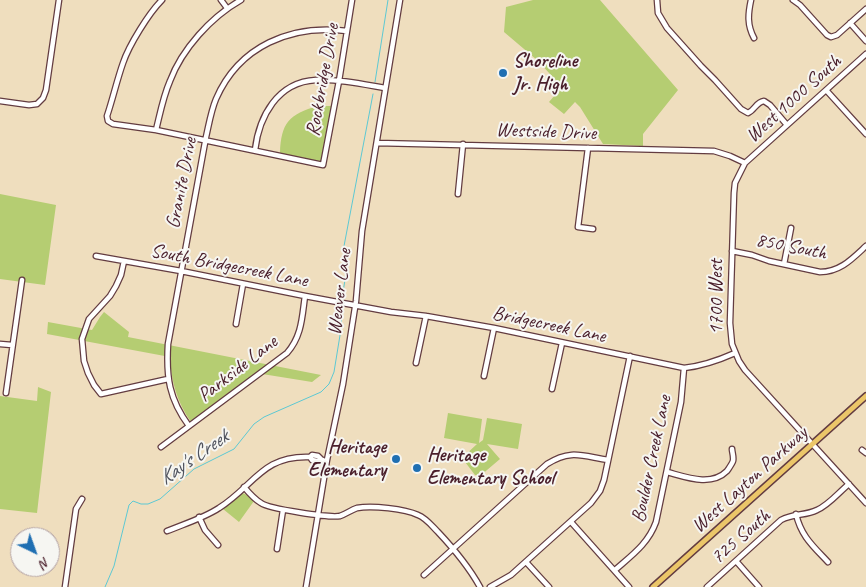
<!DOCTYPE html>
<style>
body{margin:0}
#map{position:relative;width:866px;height:587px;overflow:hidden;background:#efdebe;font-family:Caveat,sans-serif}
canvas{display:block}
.north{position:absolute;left:10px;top:527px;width:50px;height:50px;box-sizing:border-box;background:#f6f6f2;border:1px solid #b1a0a2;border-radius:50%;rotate:138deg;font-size:14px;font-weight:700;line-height:20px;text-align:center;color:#4a1f2b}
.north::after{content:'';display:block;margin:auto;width:18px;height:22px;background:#1f6fb2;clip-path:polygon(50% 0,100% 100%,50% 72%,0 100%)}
</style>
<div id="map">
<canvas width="866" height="587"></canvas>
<div class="north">N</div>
</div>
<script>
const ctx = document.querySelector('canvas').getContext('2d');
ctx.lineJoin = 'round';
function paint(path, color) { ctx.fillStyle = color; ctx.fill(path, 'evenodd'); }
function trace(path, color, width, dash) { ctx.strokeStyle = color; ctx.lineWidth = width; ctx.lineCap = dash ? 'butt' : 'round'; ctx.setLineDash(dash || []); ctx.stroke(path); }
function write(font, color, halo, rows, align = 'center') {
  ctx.font = font + ' Caveat,sans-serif'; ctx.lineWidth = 4; ctx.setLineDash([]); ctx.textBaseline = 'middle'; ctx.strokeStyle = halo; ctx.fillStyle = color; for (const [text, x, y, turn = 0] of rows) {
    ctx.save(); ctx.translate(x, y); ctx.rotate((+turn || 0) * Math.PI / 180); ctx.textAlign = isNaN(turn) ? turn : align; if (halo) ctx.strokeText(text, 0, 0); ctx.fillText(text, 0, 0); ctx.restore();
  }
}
paint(new Path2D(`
 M533 0H600L678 90 643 134V146L603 144 580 107 575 102 564 114 549 102 561 88H563L537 60 504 32 506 7Z
 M318 106H332L321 162 280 153C281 123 289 114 318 106Z
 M0 194 56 205 45 285 0 279Z
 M104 312 129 332 128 337 321 375 312 382 256 373 191 422C177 402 171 381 170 357L47 334 48 322 92 330 100 317Z
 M38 387 51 392 37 513 0 509V396L37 401Z
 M448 413 482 419 479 443 483 440 487 418 522 424 518 449 487 444 500 459 480 476 475 475 462 458 477 444 444 438Z
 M242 493 245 494 254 501 239 522 223 509Z`), '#b5cd72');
trace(new Path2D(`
 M375 82 388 0
 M342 298 346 274 344 246 373 94
 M105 587 114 566 129 505 133 501 141 504H148L160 499 194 469 234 449 254 424 264 417 321 392 329 384 334 372 341 329 342 310`), '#5cc8d3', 1);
const minor = new Path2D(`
 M162 0C149 13 129 45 123 63 117 80 113 98 107 116L108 121 113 124 156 130 323 165 339 81 352 0
 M221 0 227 8
 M657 0 658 13 667 28 701 66 715 80 741 109 748 113C755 110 756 102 764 101L770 105 787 125
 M751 0C748 14 747 25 754 38
 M793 0 800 5 827 35 831 37 837 35 866 9
 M850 23 866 41
 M866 54 745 163 735 183 734 193 730 323 732 344 739 361 745 370 866 503
 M826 90 866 134
 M0 101 29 105 37 104 43 98 46 90 59 0
 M156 130C160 114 163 97 170 81 182 49 211 17 241 0
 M377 143 714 151 730 156 745 163
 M588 148 578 227 593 229
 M255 150C259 117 277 82 316 80 339 79 362 84 385 88
 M458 194 463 144
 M732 251 752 255 769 261 820 272C840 272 852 259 866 246
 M96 256 181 271 305 296 391 312 426 316 494 328 684 368C703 366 717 361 735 353
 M124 261 121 275 116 286 110 296 89 319 82 339 84 361 88 373 94 385 101 394 168 379
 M784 264 791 228
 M236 324 243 284
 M0 344 12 345
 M416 363 426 316
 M484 376 494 328
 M552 389 562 343
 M6 393 22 280
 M189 426C169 399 166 377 168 344L206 137C209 124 211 111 216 99 239 46 291 24 347 31
 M161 447 287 353C302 336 302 317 305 296
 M862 450 866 453
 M310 457 312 460 317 461 323 460
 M667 472C686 477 711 487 727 471 729 468 732 464 733 461 734 457 732 452 732 449
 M244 487C249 493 254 499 261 503 269 509 330 518 340 516 346 514 351 510 357 508 372 505 405 509 418 515 426 518 432 526 438 532 454 549 469 567 480 587
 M796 514C801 536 813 546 828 562
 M199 517 205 530 218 545
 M571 522 629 587
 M167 531C184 524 204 518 219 508 254 486 262 455 310 457L312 455 318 456 321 459
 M277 549 283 510
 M736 561 759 587
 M526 562 549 587
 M615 570C632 555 648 544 656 522L681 402 684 368
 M424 575 547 464C571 449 582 456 608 460
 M65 587 76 509 82 499
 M306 587 327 460 343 384 356 301 362 231 400 0
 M490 587 511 575 591 503 600 491 604 480 630 356
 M707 587 781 520C794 513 805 516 817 510 829 505 839 492 849 484`);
const major = new Path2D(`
 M653 587 866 396`);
trace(minor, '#633c41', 7);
trace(major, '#633c41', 8);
trace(minor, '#fff', 4.5);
trace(major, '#ebc669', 5);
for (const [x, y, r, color] of [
 [503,73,5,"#1f6fb2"],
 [396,459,5,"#1f6fb2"],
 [417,468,5,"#1f6fb2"]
]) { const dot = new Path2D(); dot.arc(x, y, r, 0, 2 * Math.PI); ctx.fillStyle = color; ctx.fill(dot); trace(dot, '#f6f6f2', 2); }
write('bold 20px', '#4a1f2b', '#f6f6f2', [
 ["Shoreline",513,62],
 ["Jr. High",513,85],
 ["Heritage",386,448,"right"],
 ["Elementary",386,471,"right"],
 ["Heritage",427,456],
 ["Elementary School",427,479]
], 'left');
write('20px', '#4a1f2b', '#f6f6f2', [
 ["Rockbridge Drive",323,80,-80],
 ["West 1000 South",794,99,-42],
 ["Westside Drive",546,132,2],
 ["Granite Drive",182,183,-79],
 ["850 South",791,247,11],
 ["South Bridgecreek Lane",229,266,11],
 ["Weaver Lane",340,292,-83],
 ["1700 West",717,297,-90],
 ["Bridgecreek Lane",549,325,12],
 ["Parkside Lane",238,369,-38],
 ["Boulder Creek Lane",652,459,-78],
 ["West Layton Parkway",750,480,-42],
 ["725 South",741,537,-41]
]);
write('italic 21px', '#4f525d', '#f6f6f2', [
 ["Kay's Creek",194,458,-35]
]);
</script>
